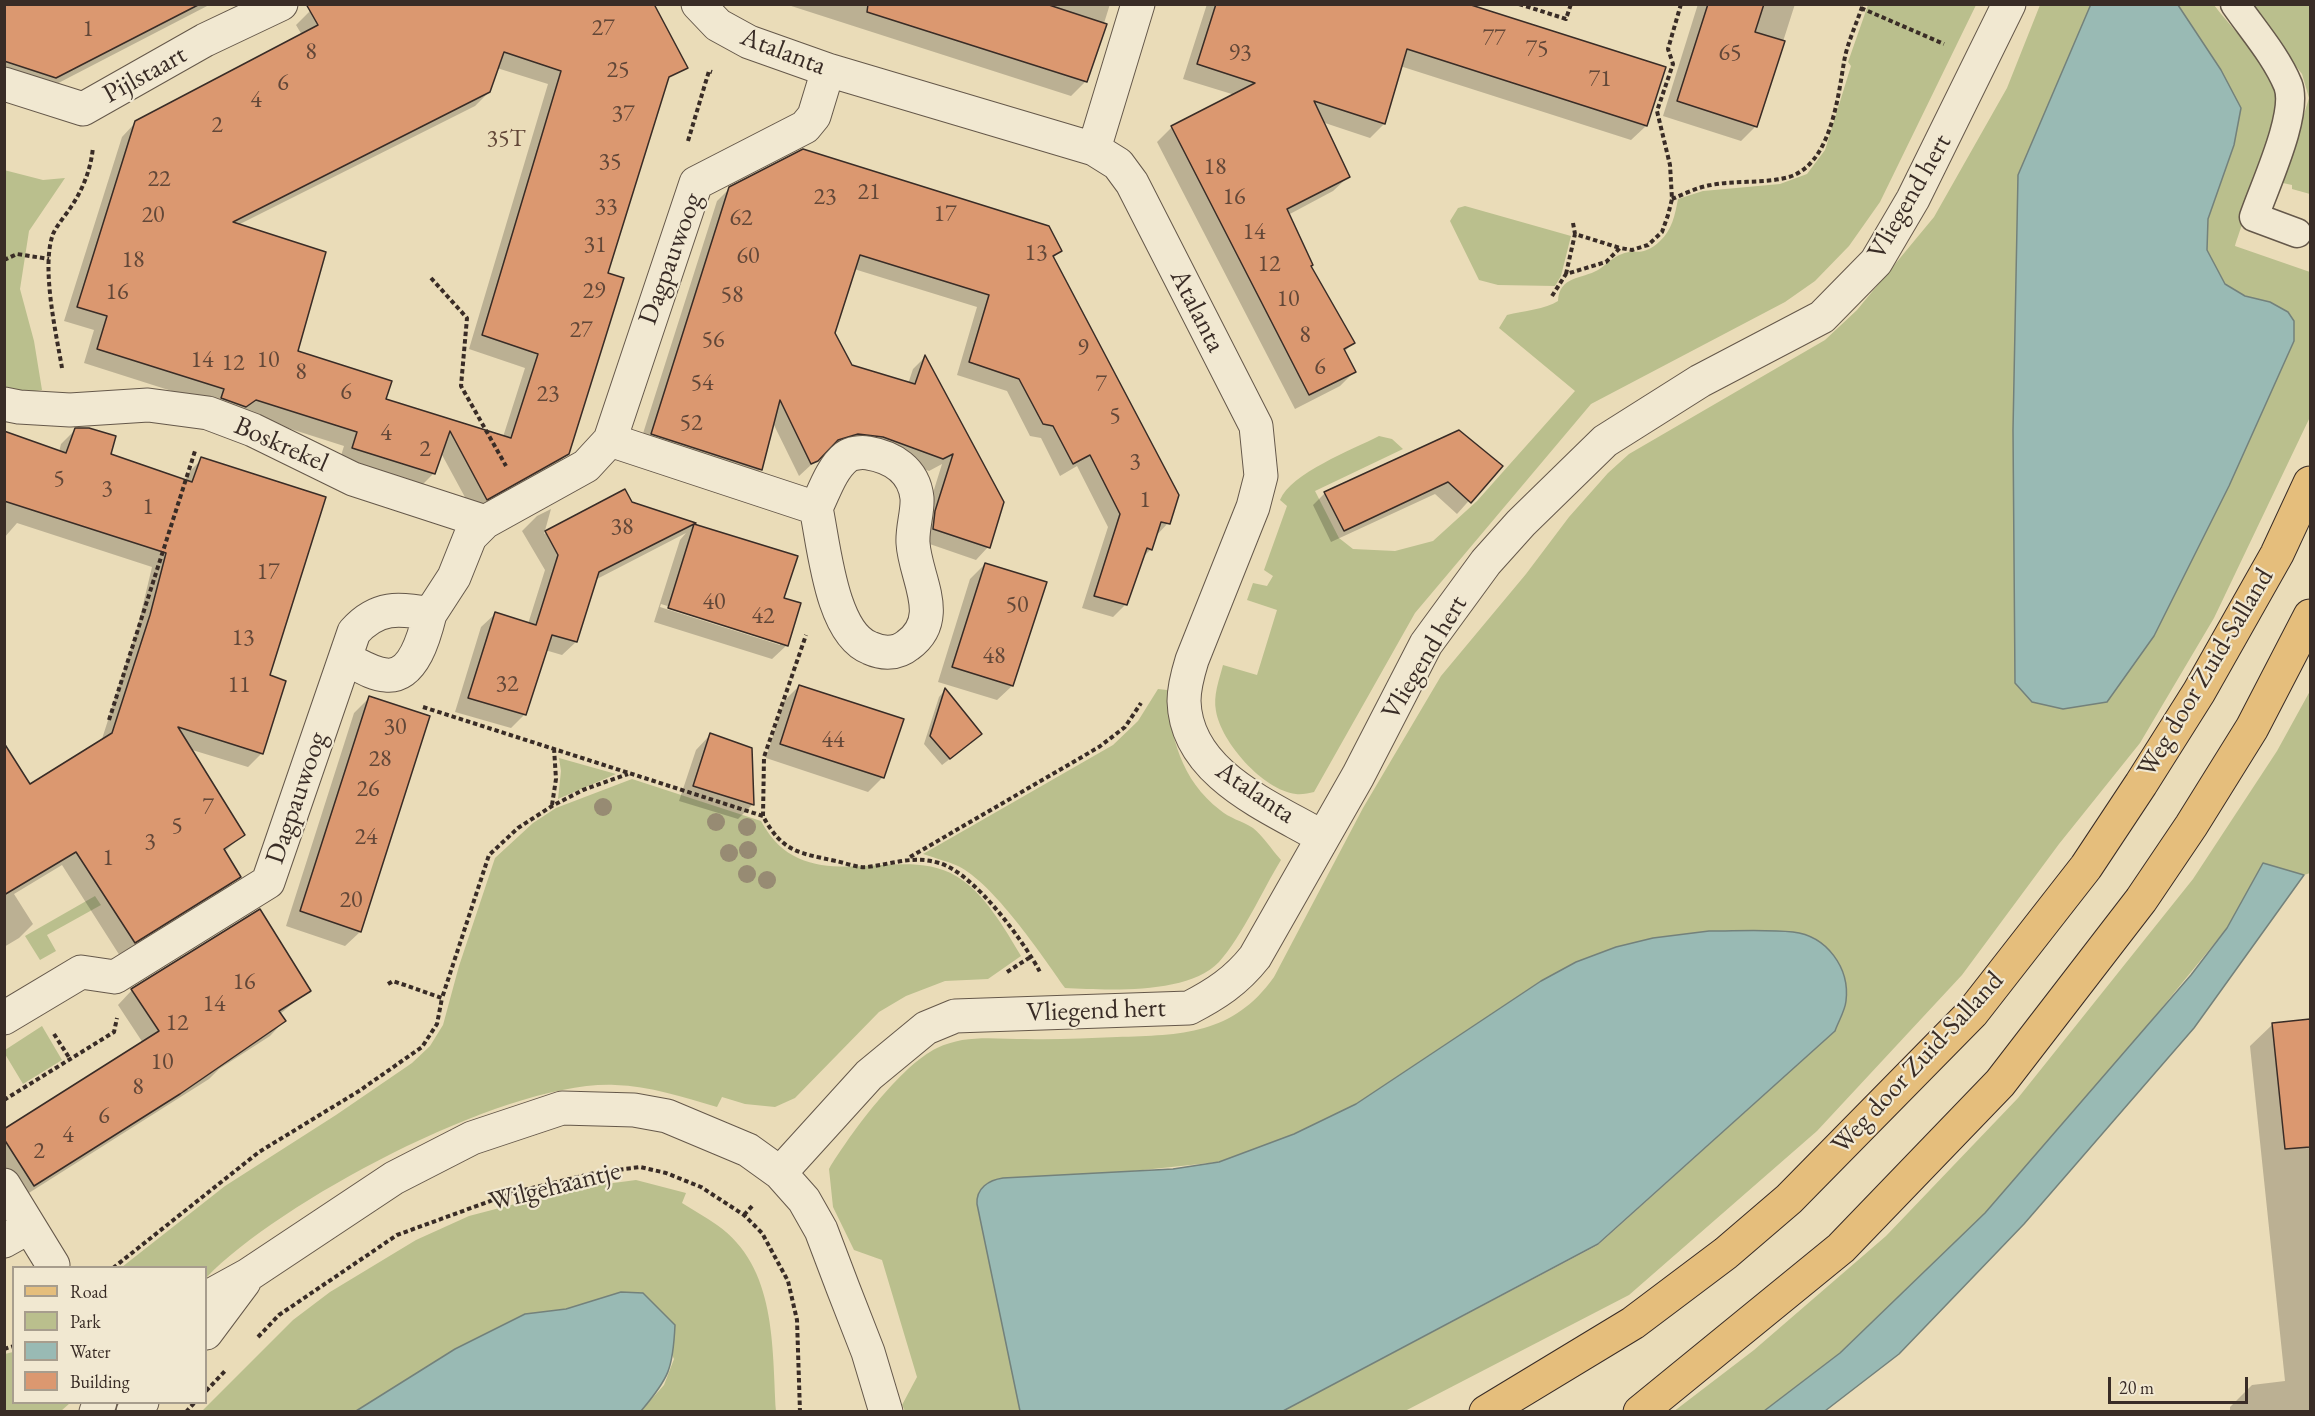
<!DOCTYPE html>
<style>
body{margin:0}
#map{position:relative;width:2315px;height:1416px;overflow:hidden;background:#eadcb8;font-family:"EB Garamond",serif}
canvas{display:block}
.frame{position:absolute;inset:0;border:6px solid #392c26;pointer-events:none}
.legend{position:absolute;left:12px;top:1266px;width:195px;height:138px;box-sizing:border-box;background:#f1e8d1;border:2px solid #a79d8d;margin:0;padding:8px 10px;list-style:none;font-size:18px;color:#392c26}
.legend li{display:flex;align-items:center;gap:12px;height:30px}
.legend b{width:30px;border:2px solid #a79d8d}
.scale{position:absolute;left:2108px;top:1377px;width:140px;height:27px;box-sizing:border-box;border:3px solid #392c26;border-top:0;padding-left:8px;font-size:18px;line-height:21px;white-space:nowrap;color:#392c26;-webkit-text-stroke:4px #f1e8d1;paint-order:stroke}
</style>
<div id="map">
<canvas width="2315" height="1416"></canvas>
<div class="frame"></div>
<ul class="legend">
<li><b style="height:8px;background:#e5be7c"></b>Road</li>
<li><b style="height:16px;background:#babf8d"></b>Park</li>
<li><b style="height:16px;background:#99bab4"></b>Water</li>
<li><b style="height:16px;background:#db9870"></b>Building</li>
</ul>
<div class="scale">20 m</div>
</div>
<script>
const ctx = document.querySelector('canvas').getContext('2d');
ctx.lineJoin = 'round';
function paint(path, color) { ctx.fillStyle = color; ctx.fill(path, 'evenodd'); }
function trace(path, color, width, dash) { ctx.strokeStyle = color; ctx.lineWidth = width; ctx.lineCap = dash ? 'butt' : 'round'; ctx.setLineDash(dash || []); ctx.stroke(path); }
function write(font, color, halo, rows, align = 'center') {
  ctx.font = font + ' "EB Garamond",serif'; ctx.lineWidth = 4.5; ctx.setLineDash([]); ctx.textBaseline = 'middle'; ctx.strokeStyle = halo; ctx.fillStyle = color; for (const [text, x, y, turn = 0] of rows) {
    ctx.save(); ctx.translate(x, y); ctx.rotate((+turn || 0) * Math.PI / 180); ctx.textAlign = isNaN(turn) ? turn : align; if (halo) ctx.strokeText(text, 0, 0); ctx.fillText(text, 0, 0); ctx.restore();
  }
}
paint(new Path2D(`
 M1868 5H1976L1880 202 1849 246 1815 281 1785 302 1591 404 1415 613 1314 792C1309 793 1301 795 1296 794 1263 790 1221 742 1216 711 1213 696 1219 680 1223 665L1257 675 1277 610 1247 600 1253 583 1267 586 1273 576 1264 570 1287 506 1280 500C1291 473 1352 450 1379 436L1392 439 1403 449 1315 491 1339 538 1353 549 1395 551 1433 541 1477 501 1575 391 1499 328 1507 315C1523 311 1546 309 1558 301 1559 276 1582 279 1598 270 1606 265 1613 257 1622 254 1636 248 1642 258 1660 241 1672 230 1675 215 1678 199L1703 191 1780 184 1807 174 1825 150 1851 66 1848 62Z
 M2040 5H2091L2018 175 2136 660 2154 636 2229 486 2294 341 2270 302 2245 296 2225 284 2207 250 2208 219 2234 145 2241 108 2178 5H2214C2229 25 2274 72 2278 95 2282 112 2243 221 2235 246L2310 272V417L2214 618 2140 743 2059 844 1962 975 1817 1131 1629 1295 1405 1411H1283L1598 1245 1835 1031 1846 1003 1768 932 1709 931 1653 938 1616 947 1576 962 1541 981 1356 1104 1294 1134 1219 1162 1124 1172 977 1198 1020 1411H905L902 1405 917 1377 882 1260 854 1250 833 1207 829 1169C850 1134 900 1066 937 1048 965 1034 996 1039 1026 1039 1056 1040 1086 1038 1117 1037 1181 1035 1233 1035 1274 977L1363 808 1441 676 1526 574 1569 517 1608 473 1629 454 1825 340 1857 310 1934 217 2007 88Z
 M2248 5H2310V194L2292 189V185L2283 183 2309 98 2302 74Z
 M4 170 43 180 65 178 29 231 20 289 34 341 42 390 5 395Z
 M1465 206 1571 236 1561 276 1555 286 1498 285 1479 280 1450 221 1458 208Z
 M1158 689 1167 690C1170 736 1181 780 1220 810 1229 818 1242 821 1253 828 1263 836 1272 850 1281 860 1262 891 1243 935 1219 962 1188 995 1107 990 1065 988 1042 955 993 883 958 866 947 861 934 858 923 854L1113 745 1138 721Z
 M2310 691V873L2304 875 2263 863 2227 928 2111 1070 1985 1213 1840 1353 1764 1411 1673 1412 1754 1350 1886 1236 2018 1098 2193 879 2277 751Z
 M559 758 616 774 558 799 561 771Z
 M632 779 761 821C805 904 898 841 956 876 984 892 1005 929 1021 956L988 979 945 981 906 996 879 1012 795 1098 775 1107 745 1104 722 1097 717 1107C683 1097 650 1086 615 1085 507 1080 280 1201 206 1278V1268L122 1267 225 1186 336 1115 412 1063 430 1046 443 1025 459 966 495 858 533 823 556 808Z
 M95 896 101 905 47 935 56 951 40 960 25 936Z
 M42 1026 62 1060 23 1084 5 1054V1050Z
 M636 1180 686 1193 682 1203C693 1210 706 1217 717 1225 777 1267 772 1347 776 1411H641L664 1385 674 1359 643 1293 622 1292 566 1309 525 1314 455 1349 356 1411 201 1412 293 1320 330 1292 416 1240 469 1216 576 1188Z
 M13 1352 14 1402 70 1403 61 1411H5V1354Z`), '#babf8d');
const water = new Path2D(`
 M2091 4 2178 5 2221 70 2241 108 2234 145 2208 219 2207 250 2225 284 2245 296 2270 302 2288 312 2294 321V341L2229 486 2154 636 2107 702 2063 709 2032 702 2015 683 2013 430 2018 175Z
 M2263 863 2304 875 2194 1028 2024 1224 1899 1354 1825 1411H1764L1840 1353 1985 1213 2191 975 2227 928Z
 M1709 931C1736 931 1766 929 1793 932 1827 936 1850 968 1846 1001 1845 1011 1838 1022 1835 1031L1598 1244 1283 1411H1020L977 1204C976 1188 989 1180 1003 1178L1173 1169 1219 1162 1294 1134 1356 1104 1541 981 1576 962 1616 947 1653 938Z
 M621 1292 643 1293 675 1325C673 1369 669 1378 641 1411H356L455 1349 525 1314 566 1309Z`);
paint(water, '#99bab4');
trace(water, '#73817b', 1.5);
paint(new Path2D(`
 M4 4H211L41 92 4 80Z
 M322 4H621L606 274 568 453 553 468 473 512 441 453 434 473 420 487 339 462 344 446 84 363 94 330 64 321 122 137 136 122 302 35 296 25 310 11ZM497 68 548 84 469 349 525 368 503 437 384 400 297 352 238 225 475 106 489 92Z
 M785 4H1110L1086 81 1071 96Z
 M1207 4H1468L1664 68 1646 126 1631 140 1400 66 1384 124 1370 138 1322 122 1348 177 1333 191 1288 215 1310 266 1353 343 1344 352 1354 372 1340 386 1295 409 1157 142 1172 127 1235 95 1183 79Z
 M1698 4H1795L1756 126 1741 141 1663 116Z
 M730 188 1060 251 1053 258 1168 523 1155 537 1151 549 1141 559 1126 604 1113 617 1082 608 1108 527 1077 466 1060 476 1041 438 1030 436 1007 391 957 375 977 307 854 269 833 333 851 367 908 384 913 369 925 357 988 547 976 560 921 541 923 525 942 464 929 471 869 449 845 446 825 452 799 476 773 423 760 470 747 482 639 446 717 201Z
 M75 430 110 455 185 481 188 473 202 459 268 676 262 753 248 767 189 749 243 835 224 852 239 876 225 890 120 956 62 865 14 894 33 924 19 938 4 947V746L30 786 101 742 137 630 152 567 17 523 4 538V432L59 452 61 444Z
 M1500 466 1457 514 1435 494 1331 542 1313 505 1325 493Z
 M624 491 631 504 796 557 783 599 787 645 772 659 654 622 680 540 686 533 595 580 576 642 562 655 545 650 525 714 511 728 455 712 481 627 495 614 528 624 545 570 522 531 537 516 551 509 544 534ZM661 604 780 641V645L660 607Z
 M985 564 1012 686 997 700 938 682 970 579Z
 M799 686 883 777 868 792 766 758 784 701Z
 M945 690 973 741 942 765 924 744 939 697Z
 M369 698 360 932 345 946 286 926 354 713Z
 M710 735 753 804 738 819 679 801 696 750Z
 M132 990H309L280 1014 284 1021 270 1036 219 1069 209 1079 13 1203 4 1191V1132L143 1043 118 1005Z
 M2310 1021V1412H2230V1407L2252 1385 2285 1381 2250 1046 2272 1025Z`), '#0003');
const building = new Path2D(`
 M4 4H200L56 78 4 61Z
 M306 4H654L688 68 669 77 608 273 624 278 569 454 487 500 450 431 435 474 352 448 357 432 256 400 246 407 221 398 224 389 97 349 107 316 77 307 135 121 318 25ZM504 52 561 71 482 335 538 354 511 438 386 399 392 381 298 351 326 252 233 222 490 92Z
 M868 4H1046L1107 24 1087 82 867 12Z
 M1216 4H1468L1666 67 1647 126 1407 49 1385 124 1314 101 1350 177 1287 209 1313 265 1311 266 1355 343 1344 349 1356 372 1309 395 1171 126 1255 83 1197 64Z
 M1708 4H1764L1755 32 1785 41 1757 127 1677 101Z
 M803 149 1049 226 1062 251 1053 256 1179 495 1170 524 1161 522 1152 550 1147 548 1127 605 1094 596 1120 514 1090 455 1073 464 1053 426 1043 424 1019 379 969 362 989 295 860 255 835 333 852 365 915 384 925 355 1004 502 990 548 933 529 935 511 953 454 943 459 883 437 858 434 838 440 818 461 811 464 780 400 762 470 651 434 729 187Z
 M75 428H89L116 436 111 454 192 482 201 457 326 497 270 675 286 681 263 754 178 727 245 835 224 849 241 877 135 943 76 852 4 895V743L30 784 112 733 150 615 166 553 4 501V431L66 453Z
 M1459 430 1503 466 1471 503 1448 482 1344 531 1324 492Z
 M625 489 632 502 696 523 599 572 577 642 552 635 526 715 468 698 495 612 536 625 558 555 545 531Z
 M694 524 798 556 784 598 801 603 788 646 668 608Z
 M985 563 1047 582 1013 686 952 667Z
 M799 685 904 719 884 778 780 744Z
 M945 688 982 734 950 759 930 736Z
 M369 696 430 716 361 932 300 911Z
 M710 733 752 748 754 805 693 786Z
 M260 909 311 991 279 1011 286 1021 180 1094 34 1186 4 1139V1129L159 1031 131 989Z
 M2310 1019V1147L2285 1149 2272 1023Z`);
paint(building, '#db9870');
trace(building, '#392c26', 1.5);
const service = new Path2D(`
 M2235 4C2253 30 2276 56 2288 85 2299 114 2264 187 2254 217L2297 233`);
const minor = new Path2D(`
 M698 4 718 25 749 42 828 70 1094 149 1118 164 1132 183 1256 426 1261 476 1253 507 1192 660C1188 673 1184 687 1184 701 1186 774 1269 806 1322 837
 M4 84 83 109 205 40 281 4
 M1094 149 1138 4
 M4 404 19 407 70 410 148 405 208 413 253 430 353 479 485 522
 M610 440 816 508C824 545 831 633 870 648 883 654 897 654 908 645 945 618 915 578 913 543 912 528 918 512 917 498 914 470 892 457 868 453 861 452 851 453 846 457 831 469 824 492 816 508
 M346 659C359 665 372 674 386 675 414 678 425 634 430 614
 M4 1018 81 972 115 977 268 882 354 632C377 606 399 608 430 614L454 577 470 537 485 522 586 466 610 440 696 183 805 127 814 116 828 70
 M780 1173 869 1075 926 1028 955 1016 1189 1008C1216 994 1236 981 1255 957L1358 776 1426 644 1486 562 1521 523 1605 441 1700 381 1822 317 1876 262 1913 199 2009 4
 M4 1185 53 1265
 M4 1241 29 1227
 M206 1298 248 1275 394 1178 472 1138 562 1108 634 1110 667 1116 748 1150 780 1173 804 1200 821 1230 843 1288 868 1352 886 1412
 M206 1333 244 1282
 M96 1412 100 1402
 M133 1412 142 1402`);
const primary = new Path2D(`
 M1486 1412 1633 1323 1726 1253 1789 1199 1972 1013 2086 867 2141 784 2199 692 2277 554 2310 483
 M1640 1412 1841 1248 2000 1083 2141 900 2191 826 2252 728 2310 616`);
trace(service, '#65584a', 31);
trace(minor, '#65584a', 35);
trace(primary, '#392c26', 35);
trace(new Path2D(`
 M1519 4 1566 19 1571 4
 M1861 8 1944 44
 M688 141 709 71 712 72
 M1672 199C1684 194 1698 187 1711 185 1737 180 1763 184 1789 177 1831 164 1838 97 1844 62 1847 43 1857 23 1863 4
 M1573 223 1575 234 1620 248
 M4 260 17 254 49 259
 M1566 274 1575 234
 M431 278 467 318 461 386 506 466
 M1552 296 1566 274 1606 262 1620 248 1632 250 1648 245 1662 232 1668 215 1672 199 1670 165 1657 111 1673 64 1668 49 1681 4
 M62 368C56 333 41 267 53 234 57 225 65 216 71 207 83 189 91 169 93 147
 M423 707 763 816C782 852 799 853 836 861 846 863 857 868 867 867 893 864 913 855 939 863 974 873 1023 940 1040 972
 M109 720 195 451
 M552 805 556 779 554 748
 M763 816 764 757 806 635
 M910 857 1099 747 1125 727 1141 703
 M1007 972 1032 956
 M388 984 393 981 442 998 489 855 518 828 552 806 583 790 628 774
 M54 1034 70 1059
 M4 1100 114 1032 117 1018
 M744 1215 754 1204
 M113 1268 259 1152 359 1091 422 1047 437 1024 442 998
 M258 1337 279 1315 397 1235 515 1192 594 1173 640 1167 666 1173 701 1187 744 1215 762 1233 788 1281 797 1320 800 1412
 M4 1349 14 1346
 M206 1391 226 1370
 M186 1412 195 1402`), '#392c26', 4, [4.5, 3]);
trace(service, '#f1e8d1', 28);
trace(minor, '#f1e8d1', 33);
trace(primary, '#e5be7c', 33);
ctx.fillStyle = '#978b73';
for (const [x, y] of [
 [603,807],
 [716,822],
 [747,827],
 [748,850],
 [729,853],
 [747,874],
 [767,880]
]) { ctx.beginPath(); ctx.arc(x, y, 9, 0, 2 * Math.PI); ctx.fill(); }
write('24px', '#624738', null, [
 ["27",603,28],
 ["1",88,29],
 ["77",1494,38],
 ["75",1537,49],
 ["8",311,52],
 ["93",1240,53],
 ["65",1730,53],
 ["25",618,70],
 ["71",1600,79],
 ["6",283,83],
 ["4",256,100],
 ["37",623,114],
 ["2",217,125],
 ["35T",506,139],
 ["35",610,162],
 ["18",1215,167],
 ["22",159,179],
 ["21",869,192],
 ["23",825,197],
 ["16",1234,197],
 ["33",606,207],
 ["17",945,214],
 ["20",153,215],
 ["62",741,218],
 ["14",1254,232],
 ["31",595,245],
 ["13",1036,253],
 ["60",748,256],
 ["18",133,260],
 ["12",1269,264],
 ["29",594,291],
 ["16",117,292],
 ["58",732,295],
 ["10",1288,299],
 ["27",581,330],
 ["8",1305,335],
 ["56",713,340],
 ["9",1083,348],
 ["14",202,360],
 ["10",268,360],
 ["12",233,363],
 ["6",1320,367],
 ["8",301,372],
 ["54",702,383],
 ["7",1101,384],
 ["6",346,392],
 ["23",548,394],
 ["5",1115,416],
 ["52",691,423],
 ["4",386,433],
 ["2",425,449],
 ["3",1135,462],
 ["5",59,479],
 ["3",107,489],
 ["1",1145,500],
 ["1",148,507],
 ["38",622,527],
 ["17",268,572],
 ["40",714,602],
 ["50",1017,605],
 ["42",763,616],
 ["13",243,638],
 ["48",994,656],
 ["32",507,684],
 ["11",239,685],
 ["30",395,727],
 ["44",833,740],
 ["28",380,759],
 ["26",368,789],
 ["7",208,807],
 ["5",177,826],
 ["24",366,837],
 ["3",150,842],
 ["1",108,858],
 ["20",351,900],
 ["16",244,982],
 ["14",214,1004],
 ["12",177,1023],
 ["10",162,1062],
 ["8",138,1087],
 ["6",104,1116],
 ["4",68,1135],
 ["2",39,1151]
]);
write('27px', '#392c26', '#f1e8d1', [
 ["Atalanta",783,52,21],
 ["Pijlstaart",145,75,-29],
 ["Vliegend hert",1910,197,-60],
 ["Dagpauwoog",671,259,-70],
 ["Atalanta",1197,311,63],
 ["Boskrekel",281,445,24],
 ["Vliegend hert",1425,658,-59],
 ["Weg door Zuid-Salland",2206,673,-59],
 ["Atalanta",1255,793,34],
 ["Dagpauwoog",297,798,-71],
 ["Vliegend hert",1096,1011,-2],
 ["Weg door Zuid-Salland",1918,1063,-47],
 ["Wilgehaantje",555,1187,-14]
]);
</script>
